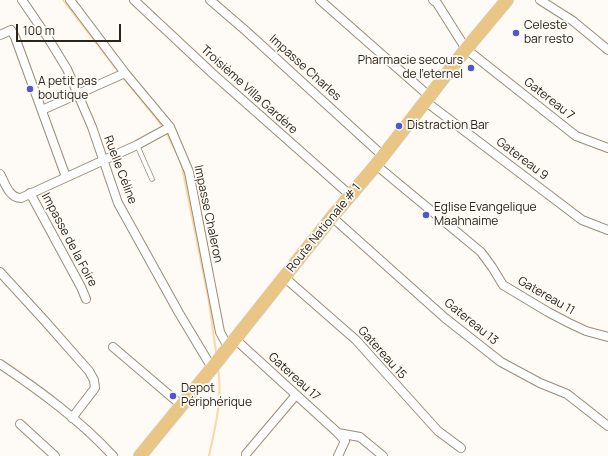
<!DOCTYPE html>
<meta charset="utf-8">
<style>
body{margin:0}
#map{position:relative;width:608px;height:456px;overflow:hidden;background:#fefaf6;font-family:Manrope,sans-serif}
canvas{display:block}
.scale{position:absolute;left:16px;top:24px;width:105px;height:18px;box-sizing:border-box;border:2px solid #2a241b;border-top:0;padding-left:5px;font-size:12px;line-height:14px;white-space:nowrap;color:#2a241b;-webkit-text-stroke:3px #fefaf6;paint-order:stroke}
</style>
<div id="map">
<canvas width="608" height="456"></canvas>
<div class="scale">100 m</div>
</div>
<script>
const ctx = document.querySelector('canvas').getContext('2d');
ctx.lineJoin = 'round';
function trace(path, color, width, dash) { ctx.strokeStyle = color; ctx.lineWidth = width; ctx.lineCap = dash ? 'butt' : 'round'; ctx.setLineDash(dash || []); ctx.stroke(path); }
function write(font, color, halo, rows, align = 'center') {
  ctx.font = font + ' Manrope,sans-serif'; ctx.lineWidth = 3.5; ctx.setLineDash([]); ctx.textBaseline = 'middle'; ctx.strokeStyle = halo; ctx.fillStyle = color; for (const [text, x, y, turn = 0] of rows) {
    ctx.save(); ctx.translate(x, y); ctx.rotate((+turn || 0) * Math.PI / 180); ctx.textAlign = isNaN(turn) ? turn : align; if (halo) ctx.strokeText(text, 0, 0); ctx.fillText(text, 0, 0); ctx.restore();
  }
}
trace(new Path2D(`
 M63 0 120 74
 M123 77 164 128
 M166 132 181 162 209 302 216 352
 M209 456C215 428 223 397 218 368`), '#f9d8a5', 2);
const service = new Path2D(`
 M137 145 152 179`);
const minor = new Path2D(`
 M22 0 48 38 67 69 92 127 118 203 179 313 212 368
 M70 0 125 73 170 127 189 172 220 332 228 347
 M134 0 212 73 350 195
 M210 0 246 31 383 156
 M320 0 429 96
 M433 0 437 3 466 49 576 136 608 148
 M540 0 573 21 608 50
 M0 35 11 30 15 37 66 177
 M425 101 582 220 608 230
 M42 110 125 73
 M376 165 481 252 492 267 503 285 548 312 569 323 586 331 608 337
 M0 174C5 183 9 198 21 198L137 145 170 127
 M30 193 81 287 86 299
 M332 217 445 318 501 362 540 383 567 394 608 426
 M0 272 44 320 89 371 94 380 95 388 72 418
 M284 277 356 340 438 431 461 448
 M235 339 338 433 345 441 338 456
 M113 347 181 405
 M0 364C40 391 80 420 113 456
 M20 424 55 456
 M338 433 360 437 383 456
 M246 454 296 395`);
const primary = new Path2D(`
 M140 456 212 368 332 217 376 165 466 49 507 0`);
trace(service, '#9b8c76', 5.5);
trace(minor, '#9b8c76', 10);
trace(primary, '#d9d8d6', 14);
trace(service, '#fff', 4);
trace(minor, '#fff', 8);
trace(primary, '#e9c586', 13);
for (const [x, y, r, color] of [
 [516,33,4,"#5056cc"],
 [471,68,4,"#5056cc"],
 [30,89,4,"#5056cc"],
 [399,126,4,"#5056cc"],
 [426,215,4,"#5056cc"],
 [173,396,4,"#5056cc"]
]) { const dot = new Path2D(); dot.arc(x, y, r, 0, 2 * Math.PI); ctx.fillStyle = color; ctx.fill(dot); trace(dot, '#fefaf6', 1.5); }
write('12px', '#2a241b', '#fefaf6', [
 ["Celeste",524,26],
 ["bar resto",524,40],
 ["Pharmacie secours",463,61,"right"],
 ["de l'eternel",463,75,"right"],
 ["A petit pas",38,82],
 ["boutique",38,96],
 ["Distraction Bar",407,126],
 ["Eglise Evangelique",434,208],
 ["Maahnaime",434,222],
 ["Depot",181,389],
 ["Périphérique",181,403]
], 'left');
write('12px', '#2a241b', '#fefaf6', [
 ["Impasse Charles",305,68,42],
 ["Troisième Villa Gardère",249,90,42],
 ["Gatereau 7",549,99,38],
 ["Gatereau 9",522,159,37],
 ["Ruelle Céline",120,170,69],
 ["Impasse Chaleron",208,214,78],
 ["Route Nationale # 1",324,228,-51],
 ["Impasse de la Foire",69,240,62],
 ["Gatereau 11",546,296,30],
 ["Gatereau 13",471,322,39],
 ["Gatereau 15",382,353,48],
 ["Gatereau 17",294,377,42]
]);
</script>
